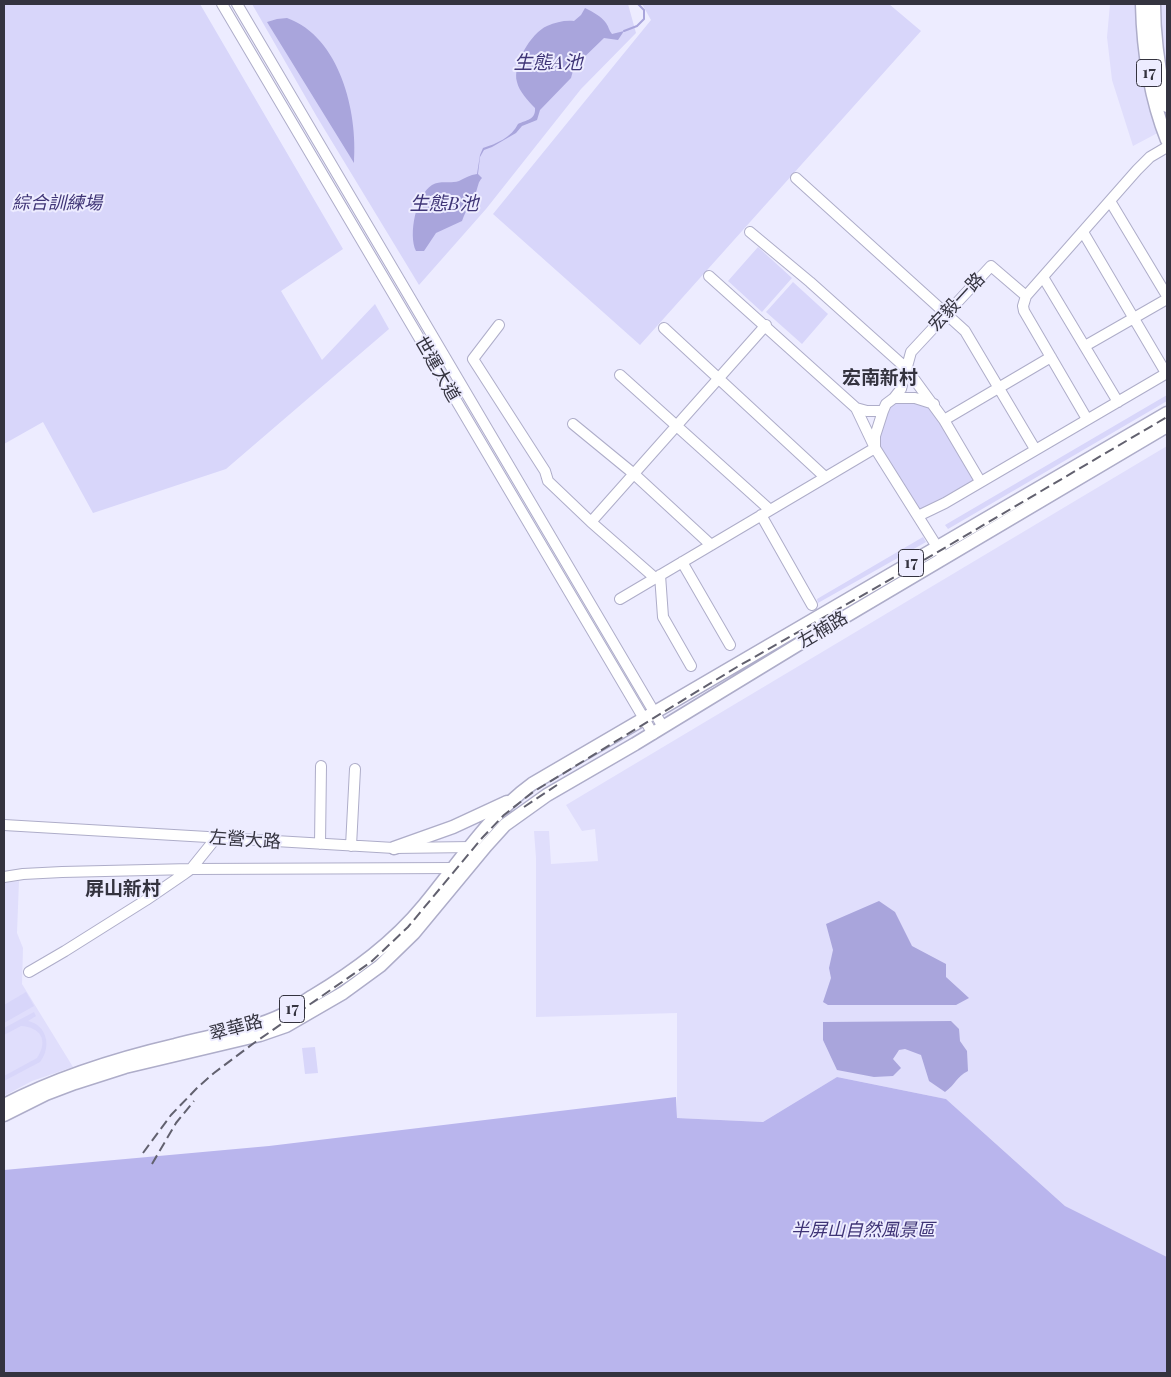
<!DOCTYPE html>
<meta charset="utf-8">
<style>
body{margin:0}
#map{position:relative;width:1171px;height:1377px;overflow:hidden;background:#edecff;font-family:"Playfair Display",serif}
canvas{display:block}
.frame{position:absolute;inset:0;border:5px solid #34333f;pointer-events:none}
</style>
<div id="map">
<canvas width="1171" height="1377"></canvas>
<div class="frame"></div>
</div>
<script>
const ctx = document.querySelector('canvas').getContext('2d');
ctx.lineJoin = 'round';
function paint(path, color) { ctx.fillStyle = color; ctx.fill(path, 'evenodd'); }
function trace(path, color, width, dash) { ctx.strokeStyle = color; ctx.lineWidth = width; ctx.lineCap = dash ? 'butt' : 'round'; ctx.setLineDash(dash || []); ctx.stroke(path); }
function write(font, color, halo, rows, align = 'center') {
  ctx.font = font + ' "Playfair Display","Noto Sans TC",serif'; ctx.lineWidth = 4; ctx.setLineDash([]); ctx.textBaseline = 'middle'; ctx.strokeStyle = halo; ctx.fillStyle = color; for (const [text, x, y, turn = 0] of rows) {
    ctx.save(); ctx.translate(x, y); ctx.rotate((+turn || 0) * Math.PI / 180); ctx.textAlign = isNaN(turn) ? turn : align; if (halo) ctx.strokeText(text, 0, 0); ctx.fillText(text, 0, 0); ctx.restore();
  }
}
paint(new Path2D(`
 M1110 4H1167V128L1133 146 1112 80 1107 37Z
 M1167 446V1257L1065 1206 946 1099 837 1077 763 1122 677 1118V1013L536 1017V858L534 831H549L551 864 598 861 595 829 582 831 566 805Z
 M19 881 17 933 23 948 22 984 73 1067 32 1081 4 1096V883Z`), '#e0defc');
paint(new Path2D(`
 M4 4H200L343 249 281 291 322 360 375 304 389 329 226 469 93 513 43 422 4 444Z
 M252 4H628L636 33 581 89 486 209 419 285 317 117Z
 M642 4H889L921 31 640 345 493 214 651 20Z
 M758 247 792 278 762 312 728 281Z
 M793 282 828 314 802 344 766 312Z
 M1167 395V401L948 529 945 525Z
 M897 402H914L931 407 975 480 947 499 920 511 880 447V434L887 410Z
 M923 537 926 542 818 603 817 599Z
 M26 992 34 1006 4 1023V1005Z
 M34 1012 36 1016 28 1021C47 1025 52 1047 40 1062L4 1081V1076L37 1058C49 1040 40 1027 21 1026L4 1035V1028Z
 M315 1047 318 1073 305 1074 302 1048Z`), '#d8d6fa');
paint(new Path2D(`
 M837 1077 946 1099 1065 1206 1167 1257V1373H4V1170L269 1146 676 1097 677 1118 763 1122Z`), '#b9b5ed');
paint(new Path2D(`
 M585 8C593 12 601 16 606 23 609 27 609 31 612 34L624 31 618 40 604 38 574 67 571 78 540 110 537 120 522 126 516 133 492 147 484 150 480 157 478 174 482 178C478 182 478 187 476 192 471 202 466 210 462 221L436 233 424 251H416C408 235 416 195 432 185 440 180 450 184 459 181 465 178 470 175 477 174L480 155 483 148C496 144 512 137 518 124 526 120 536 120 535 108 528 101 519 91 517 82 512 65 531 33 547 26 556 22 565 20 574 21L581 15Z
 M287 18C340 37 358 112 354 163L267 22 277 19Z
 M879 901 895 912 912 946 946 964V977L969 998 956 1005H828L823 1002 831 978 829 968 833 950 826 924Z
 M951 1021 959 1029 960 1041 967 1051 968 1071C956 1077 956 1084 945 1092L929 1081 921 1055 905 1049 899 1050 893 1059 901 1068 893 1076 874 1077 837 1070 823 1040V1022Z`), '#a9a5dc');
trace(new Path2D(`
 M624 31 637 26 644 19V10L638 4`), '#a9a5dc', 2);
const minor = new Path2D(`
 M222 4 653 734
 M237 4 663 727
 M796 178 965 331 1035 449
 M1110 201 1167 296
 M750 232 810 282 906 368 944 420 980 481
 M1083 232 1166 373
 M709 276 856 408 867 411H883
 M1043 277 1118 402
 M1026 296 1023 306 1024 311 1087 419
 M499 325 473 359 545 471 548 481 591 522 655 578
 M664 328 825 477
 M1085 346 1167 299
 M620 375 770 510
 M894 398H915L934 404
 M944 420 1051 357
 M573 424 634 474 711 545
 M761 515 812 605
 M918 516 945 503 1167 373
 M591 522 766 325
 M941 553 875 448V436L883 411 886 404 894 398 901 389 911 352 991 266 1026 296 1137 170 1150 157 1167 147
 M682 562 730 645
 M660 575 663 617 691 666
 M620 599 875 448 856 408
 M4 825 394 848 473 847
 M320 844 321 766
 M351 846 355 769
 M4 877 23 874 62 872 191 869 457 868
 M29 972 65 951 146 900 184 874 191 869 216 838`);
const major = new Path2D(`
 M1142 4C1143 49 1150 97 1167 140
 M1154 4C1154 38 1159 72 1167 106
 M394 848 453 827 507 802
 M4 1105C58 1077 115 1059 175 1045 209 1036 252 1030 284 1014 294 1009 303 1002 313 996 354 971 393 943 424 905 458 864 488 816 532 784L1167 413
 M4 1115 46 1094 75 1083 125 1067 260 1035 286 1026 343 993 380 966 414 933 486 846 505 825 547 795 635 744 804 641 1167 426`);
trace(minor, '#aeadc9', 12);
trace(major, '#aeadc9', 15);
trace(minor, '#fff', 10);
trace(major, '#fff', 12);
trace(new Path2D(`
 M524 807 557 785
 M143 1153 171 1115 198 1087 214 1073 254 1043 371 962 408 927 482 838 504 815 533 792 737 667 919 563 1167 417
 M152 1164 176 1123 194 1101`), '#62616f', 2, [10, 5]);
for (const [x, y, w] of [
 [1149,73,25],
 [911,563,25],
 [292,1009,25]
]) { const box = new Path2D(); box.roundRect(x - w / 2, y - 13.5, w, 27, 4); ctx.fillStyle = '#edecff'; ctx.fill(box); trace(box, '#34333f', 1); }
write('bold 16px', '#34333f', null, [
 ["17",1149,73],
 ["17",911,563],
 ["17",292,1009]
]);
write('italic 18px', '#3f3476', '#edecff', [
 ["綜合訓練場",57,203],
 ["半屏山自然風景區",863,1230]
]);
write('18px', '#34333f', '#edecff', [
 ["宏毅一路",957,302,-47],
 ["世運大道",437,369,60],
 ["左楠路",823,630,-31],
 ["左營大路",245,840,4],
 ["翠華路",236,1028,-15]
]);
write('italic 19px', '#3f3577', '#edecff', [
 ["生態A池",548,63],
 ["生態B池",444,204]
]);
write('bold 19px', '#34333f', '#edecff', [
 ["宏南新村",880,378],
 ["屏山新村",123,889]
]);
</script>
